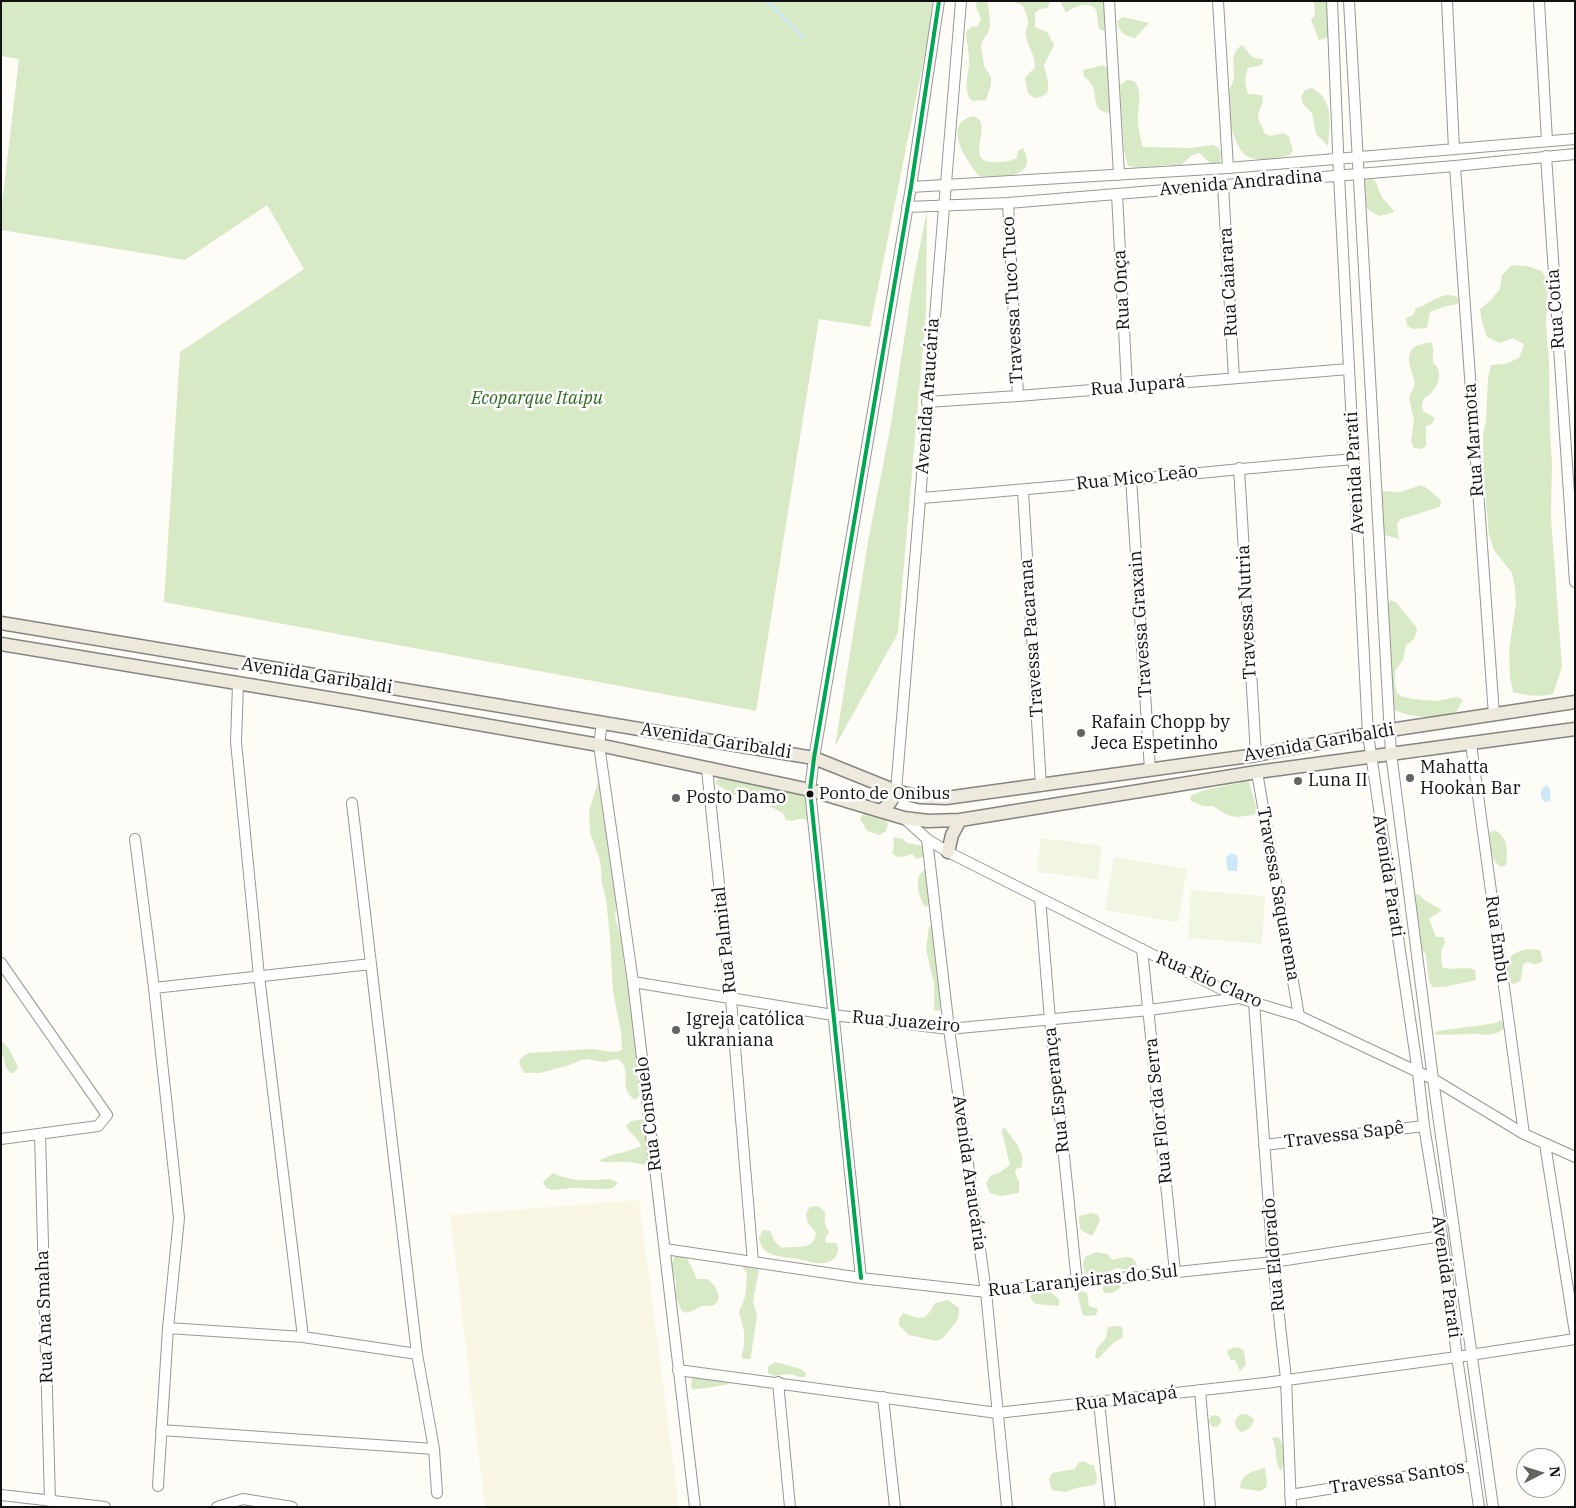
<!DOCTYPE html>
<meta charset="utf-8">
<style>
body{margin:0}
#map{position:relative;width:1576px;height:1508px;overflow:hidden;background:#fdfcf7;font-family:"IBM Plex Serif",serif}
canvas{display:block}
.frame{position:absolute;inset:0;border:2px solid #111;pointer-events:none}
.north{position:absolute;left:1516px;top:1448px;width:50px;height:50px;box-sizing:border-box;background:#fff;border:1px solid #a0a0a0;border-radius:50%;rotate:85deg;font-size:14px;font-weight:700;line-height:20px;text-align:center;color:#111}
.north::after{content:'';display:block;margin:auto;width:18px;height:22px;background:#646362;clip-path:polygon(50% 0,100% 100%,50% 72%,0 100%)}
</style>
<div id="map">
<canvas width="1576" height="1508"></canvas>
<div class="frame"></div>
<div class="north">N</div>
</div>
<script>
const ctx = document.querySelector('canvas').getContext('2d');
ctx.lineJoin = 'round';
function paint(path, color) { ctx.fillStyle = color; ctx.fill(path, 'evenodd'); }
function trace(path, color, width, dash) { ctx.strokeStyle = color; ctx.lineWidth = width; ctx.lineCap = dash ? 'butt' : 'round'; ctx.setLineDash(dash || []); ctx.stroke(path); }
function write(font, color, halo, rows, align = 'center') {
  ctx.font = font + ' "IBM Plex Serif",serif'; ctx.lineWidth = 5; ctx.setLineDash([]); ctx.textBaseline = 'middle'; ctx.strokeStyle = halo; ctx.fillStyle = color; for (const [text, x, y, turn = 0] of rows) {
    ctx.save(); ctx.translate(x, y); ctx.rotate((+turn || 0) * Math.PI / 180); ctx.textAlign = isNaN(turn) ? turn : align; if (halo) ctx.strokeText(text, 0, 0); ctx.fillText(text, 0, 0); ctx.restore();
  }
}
paint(new Path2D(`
 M639 1200 679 1507H485L450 1215Z`), '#f9f7e4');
paint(new Path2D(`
 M1 1H932L930 29 870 327 819 319 756 711 164 602 180 352 304 269 267 205 185 260 1 230V212L19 59 1 56Z
 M977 1H987L989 11 990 25 988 33 984 38 981 45 984 66 991 77V85L986 100 972 101C961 87 970 75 969 59 969 50 966 41 966 32L971 27 978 26 981 19 976 7Z
 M1016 1 1050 2 1047 8 1040 9 1035 13V27L1047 32 1054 45 1044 65C1047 80 1056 97 1034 98L1028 93 1025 78 1035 67C1035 56 1030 50 1027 40 1024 34 1027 30 1028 24 1028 18 1026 11 1022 5L1016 3Z
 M1060 1H1103L1105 5 1107 31 1100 30C1097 23 1098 17 1096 10 1090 0 1074 6 1066 13Z
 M1314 1H1327V19L1331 33 1326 38 1319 40 1311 20 1315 15Z
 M1123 17 1149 23 1135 38C1124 36 1119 32 1117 21Z
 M1242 45C1250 54 1251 59 1263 59L1262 65 1248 68C1244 77 1245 85 1248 94L1262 95C1265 105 1259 106 1258 116 1258 122 1263 126 1264 133L1270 136 1284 133 1289 137 1293 150 1290 155C1280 158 1261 161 1251 158 1233 153 1225 107 1229 91 1230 86 1234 82 1234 77 1235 64 1229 54 1242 45Z
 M1103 65 1108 69 1111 113C1085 111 1104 89 1084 77L1083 70Z
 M1127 80 1134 81C1144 93 1137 106 1138 120 1138 129 1140 139 1143 147L1191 148 1213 145 1219 148 1221 155 1220 164 1214 167 1199 153 1191 156 1181 165C1163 164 1145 169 1128 166L1124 151 1120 85Z
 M1312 88C1334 99 1330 124 1328 146L1316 134 1312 113 1303 104 1301 97 1305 90Z
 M974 116C975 117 979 119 980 121 987 133 967 163 994 162 1002 162 1009 162 1017 158L1018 151 1023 148C1040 179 999 178 979 176 967 161 940 123 974 116Z
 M1364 177H1371C1378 182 1377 187 1381 195 1384 202 1391 205 1394 212L1380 216C1362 210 1363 201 1360 184Z
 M927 211 926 312 898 633 835 746 869 536 890 430 914 276Z
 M1512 265 1527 266 1542 271 1548 283 1546 323 1549 363 1550 433 1552 462 1551 517 1562 667 1553 694C1539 697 1527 696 1513 692L1510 677 1509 649 1516 604 1515 588 1512 573 1494 550 1489 536 1484 479 1483 436 1486 421 1488 378 1491 365 1505 364 1519 358 1524 344 1513 338 1499 343 1487 337 1482 322 1480 309 1491 300 1500 289 1502 275Z
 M1447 295 1455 296 1461 299 1457 304 1443 307 1430 312 1427 328 1413 329 1407 326 1406 318 1413 315 1416 308C1427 305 1435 297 1447 295Z
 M1431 342C1435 350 1432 354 1433 362 1434 365 1436 365 1438 368 1442 379 1434 394 1424 398L1422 405 1423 411 1435 418 1432 424 1426 426V446L1421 449 1414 448 1411 441 1414 420 1409 398 1415 384 1409 363V355L1412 349 1418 345Z
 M1421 485C1429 488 1434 495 1441 500L1440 507 1401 519 1397 524 1399 539 1377 533 1380 491 1401 492Z
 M1391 600 1397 603 1417 628C1416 637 1413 641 1406 645L1403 660 1395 671V685L1397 693 1403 697 1422 700 1436 701 1457 697 1463 700 1456 712C1436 719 1408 719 1390 707L1391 661 1387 606Z
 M725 774 808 796 811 822C804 818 800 818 792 821L786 820 783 813 746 794 733 795 715 783 719 777Z
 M1249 781 1257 810 1254 815 1237 817 1227 815 1213 806H1203L1191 801 1190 796 1204 790Z
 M598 782 604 793 619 900 615 914 616 921 623 944V958L628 983 640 1075 638 1088 640 1095 635 1100C616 1087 635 1072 618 1059L603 1062 588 1059 581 1060 569 1065 540 1073H525L521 1068 519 1061 523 1056 530 1053 591 1049 615 1052 622 1050 621 1032 613 992 610 938 606 899 602 883 600 860 590 833 589 811Z
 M865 811 885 817 888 824 886 831 880 835 867 831 860 819Z
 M1495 830C1508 837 1508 852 1506 865L1501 867C1491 860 1486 843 1490 832Z
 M893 837 903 839 907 843 923 846 925 855 923 857 917 859 912 854C904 856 898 860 892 853L894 847Z
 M928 869 930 903 928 906 925 907C918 896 912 872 928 869Z
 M1408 892 1419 895 1427 902 1442 910 1429 919 1436 937H1443L1445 942 1441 951 1442 967C1452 971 1464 966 1475 970L1476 980 1444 987H1433L1429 982 1426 955 1420 947Z
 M929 926 934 928C936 946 938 964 938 983 938 992 944 1001 940 1010L936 1011 934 1009V984L926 949Z
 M1529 949 1540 950 1543 961C1538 965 1534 965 1528 962L1523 964 1521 980 1517 983 1512 984C1503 963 1507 952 1529 949Z
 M1501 1020 1505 1027C1495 1038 1484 1034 1471 1034 1460 1034 1449 1035 1438 1035L1434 1033 1438 1031 1496 1023Z
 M1 1041 8 1047 18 1067 14 1073H11L6 1068 3 1055 1 1054Z
 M644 1119C649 1132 654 1153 647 1165 640 1165 635 1162 627 1162 617 1161 609 1164 599 1161 611 1153 628 1153 641 1146 638 1137 630 1134 626 1126L631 1121Z
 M1005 1128 1018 1146 1022 1156V1167L1016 1169 1015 1173 1019 1182V1193L1001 1196 990 1193 986 1184 991 1175 999 1173 1010 1165 1002 1132V1129Z
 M553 1173C566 1180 580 1180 594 1180 603 1180 610 1177 618 1183L613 1188 606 1189 573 1188 552 1190 546 1188 543 1182Z
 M817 1206C830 1213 824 1214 825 1224 826 1227 828 1230 829 1232L825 1239 826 1243H836C840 1249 838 1254 834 1259 823 1267 811 1262 799 1259 784 1256 762 1259 759 1238L763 1230 770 1231 775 1242 782 1248C795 1245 814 1252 816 1233L807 1222 806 1213 810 1207Z
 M1091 1213 1098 1215 1100 1221 1092 1236 1081 1230 1079 1223V1216Z
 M1096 1252 1107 1254 1113 1260C1123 1257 1135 1253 1137 1267L1130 1270 1116 1268C1107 1274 1096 1278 1085 1274L1083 1264 1085 1257Z
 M679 1255 686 1256 697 1279H707C715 1284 725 1299 714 1305 711 1307 707 1305 702 1306 697 1308 693 1311 688 1313L682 1311 675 1296 676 1283 671 1265 675 1256Z
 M744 1266H757L759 1269 753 1302 757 1315 751 1356 750 1359H743L741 1356 744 1347V1331L739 1312 745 1297 747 1277 746 1271 743 1269Z
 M1116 1282 1121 1287C1116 1292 1111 1295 1104 1292L1102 1288 1104 1286Z
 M1048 1290 1059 1299V1306L1035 1304 1030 1297 1034 1291Z
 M1082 1291 1087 1293 1089 1306 1098 1309 1096 1315 1087 1316 1083 1315 1078 1297V1293Z
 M948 1300 959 1308V1316L956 1322 942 1339 936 1341 909 1335 899 1325V1319L903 1313C911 1315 921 1322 928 1314 931 1311 932 1307 935 1303Z
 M1118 1326 1122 1327 1123 1337 1113 1343 1098 1359 1095 1357 1097 1348 1106 1338 1108 1327Z
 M1238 1347 1244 1351 1246 1365 1240 1371 1235 1360H1231L1227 1352 1229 1349Z
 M775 1362 801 1369 806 1374 805 1377C798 1378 794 1374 788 1374 780 1375 775 1378 768 1373V1366Z
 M692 1376 728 1381 731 1383C728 1385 695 1390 692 1389L691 1386Z
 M1247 1414 1254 1419C1252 1427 1249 1430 1241 1432L1236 1427 1235 1421 1239 1415Z
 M1209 1421a6 6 0 1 1 12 0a6 6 0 1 1-12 0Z
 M1278 1437C1286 1447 1286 1459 1281 1471 1273 1461 1279 1448 1271 1438Z
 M1083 1461 1091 1465H1094L1097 1478 1095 1485 1076 1488 1066 1492 1052 1490 1049 1480 1052 1473 1075 1469 1078 1463Z
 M1265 1468 1267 1481 1266 1488 1260 1491 1240 1488C1241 1474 1253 1471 1265 1468Z`), '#d8eac5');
paint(new Path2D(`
 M1041 838 1102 846 1098 879 1037 872Z
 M1114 857 1187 869 1178 922 1105 910Z
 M1191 890 1265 896 1262 944 1188 938Z`), '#f0f6e1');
paint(new Path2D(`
 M1547 785C1551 790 1551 796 1550 801L1545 802C1538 797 1540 788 1547 785Z
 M1231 853 1236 855 1238 860 1237 871H1228L1226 862 1227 856Z`), '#cde8f7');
trace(new Path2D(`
 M767 1 803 37`), '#cde8f7', 3);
const minor = new Path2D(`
 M1109 1 1119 175
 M1218 1 1228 168
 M1332 1 1339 175 1368 734 1418 1073 1424 1126 1442 1236 1457 1357 1479 1507
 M1349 1 1391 753 1433 1079 1493 1507
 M1447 1 1454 149
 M1539 1 1547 141
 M1546 156 1575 582
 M1455 166 1494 715
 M1223 185 1234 378
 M911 187 1228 168 1575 139
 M1117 194 1127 387
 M1008 203 1018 396
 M907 207 1008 203 1455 166 1575 154
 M927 402 1018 396 1349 369
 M1239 468 1256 755
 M1131 478 1150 770
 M1023 491 1041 786
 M921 498C1065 487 1210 471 1354 459
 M238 684 236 742 259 976 303 1337
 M602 723 599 745 633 982 695 1507
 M1471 744 1524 1134
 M707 769 731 999 753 1262
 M1257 772 1299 1016
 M896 791 961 1
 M352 803 417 1354 434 1449 437 1493
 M904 818 927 839 948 852 1239 998 1299 1016 1433 1079 1524 1134 1575 1157
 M135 839 154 988 179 1218 168 1328 158 1486
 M927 839 949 1029 986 1292 1007 1507
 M1040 898 1050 1020 1077 1282
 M1142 949 1175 1272
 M1 963 107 1115 98 1126 1 1139
 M633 982 833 1015 949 1029 1149 1010 1239 998
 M154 988 371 964
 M1254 1003 1273 1262 1286 1379 1291 1507
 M40 1134 50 1501
 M1545 1144 1575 1333
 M1264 1145 1424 1126
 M665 1249 861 1278 986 1292 1273 1262 1442 1236
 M861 1278 810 790 814 758 911 187 939 1
 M168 1328 303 1337 417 1354
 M678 1370 997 1413 1265 1383 1457 1357 1575 1339
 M778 1382 790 1507
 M1200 1390 1210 1507
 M883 1397 895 1507
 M1099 1402 1110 1507
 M161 1430 434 1449
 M1 1495 105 1507
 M1290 1495 1473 1466
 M217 1507 243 1499 292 1507`);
const major = new Path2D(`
 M1 623 814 758 896 791 920 797 946 798 1256 755 1390 730 1575 702
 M1 644 352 702 599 745 810 790 904 818 928 821 960 820 1257 772 1575 729
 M880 811C889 806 892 800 896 791
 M948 852 952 835 960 820`);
trace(minor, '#979795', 12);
trace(major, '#858482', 15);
trace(minor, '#fffffe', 10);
trace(major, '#ede9dc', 12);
trace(new Path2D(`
 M861 1278 810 790 814 758 911 187 939 1`), '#00a651', 4);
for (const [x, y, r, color] of [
 [1081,733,5,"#646362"],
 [1410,778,5,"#646362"],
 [1298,781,5,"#646362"],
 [810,794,4.5,"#111"],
 [676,798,5,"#646362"],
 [676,1030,5,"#646362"]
]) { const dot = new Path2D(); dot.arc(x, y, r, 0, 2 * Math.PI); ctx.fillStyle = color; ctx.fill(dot); trace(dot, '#fff', 2); }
write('17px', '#111', '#fff', [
 ["Ponto de Onibus",819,794]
], 'left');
write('18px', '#111', '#fff', [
 ["Avenida Andradina",1241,183,-5],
 ["Rua Caiarara",1229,282,-93],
 ["Rua Onça",1122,290,-93],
 ["Travessa Tuco Tuco",1013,300,-93],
 ["Rua Cotia",1556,309,-94],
 ["Rua Jupará",1138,386,-5],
 ["Avenida Araucária",928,396,-86],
 ["Rua Marmota",1474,440,-94],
 ["Avenida Parati",1355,473,-93],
 ["Rua Mico Leão",1137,478,-6],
 ["Travessa Nutria",1247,612,-93],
 ["Travessa Graxain",1141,624,-94],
 ["Travessa Pacarana",1032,638,-94],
 ["Avenida Garibaldi",317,676,9],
 ["Avenida Garibaldi",716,741,9],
 ["Avenida Garibaldi",1319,743,-10],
 ["Avenida Parati",1388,876,81],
 ["Travessa Saquarema",1278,894,80],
 ["Rua Embu",1497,939,82],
 ["Rua Palmital",725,940,-96],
 ["Rua Rio Claro",1209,980,24],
 ["Rua Juazeiro",906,1022,5],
 ["Rua Esperança",1057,1090,-96],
 ["Rua Flor da Serra",1159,1111,-96],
 ["Rua Consuelo",649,1114,-97],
 ["Travessa Sapê",1344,1135,-7],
 ["Avenida Araucária",969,1173,82],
 ["Rua Eldorado",1274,1255,-95],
 ["Avenida Parati",1446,1277,82],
 ["Rua Laranjeiras do Sul",1083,1281,-6],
 ["Rua Ana Smaha",45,1317,-92],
 ["Rua Macapá",1126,1399,-7],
 ["Travessa Santos",1397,1478,-9]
]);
write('italic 18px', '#2f6b1f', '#fff', [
 ["Ecoparque Itaipu",537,399]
]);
write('18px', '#111', '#fff', [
 ["Rafain Chopp by",1091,723],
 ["Jeca Espetinho",1091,744],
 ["Mahatta",1420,768],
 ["Hookan Bar",1420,789],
 ["Luna II",1308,781],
 ["Posto Damo",686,798],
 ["Igreja católica",686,1020],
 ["ukraniana",686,1041]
], 'left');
</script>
